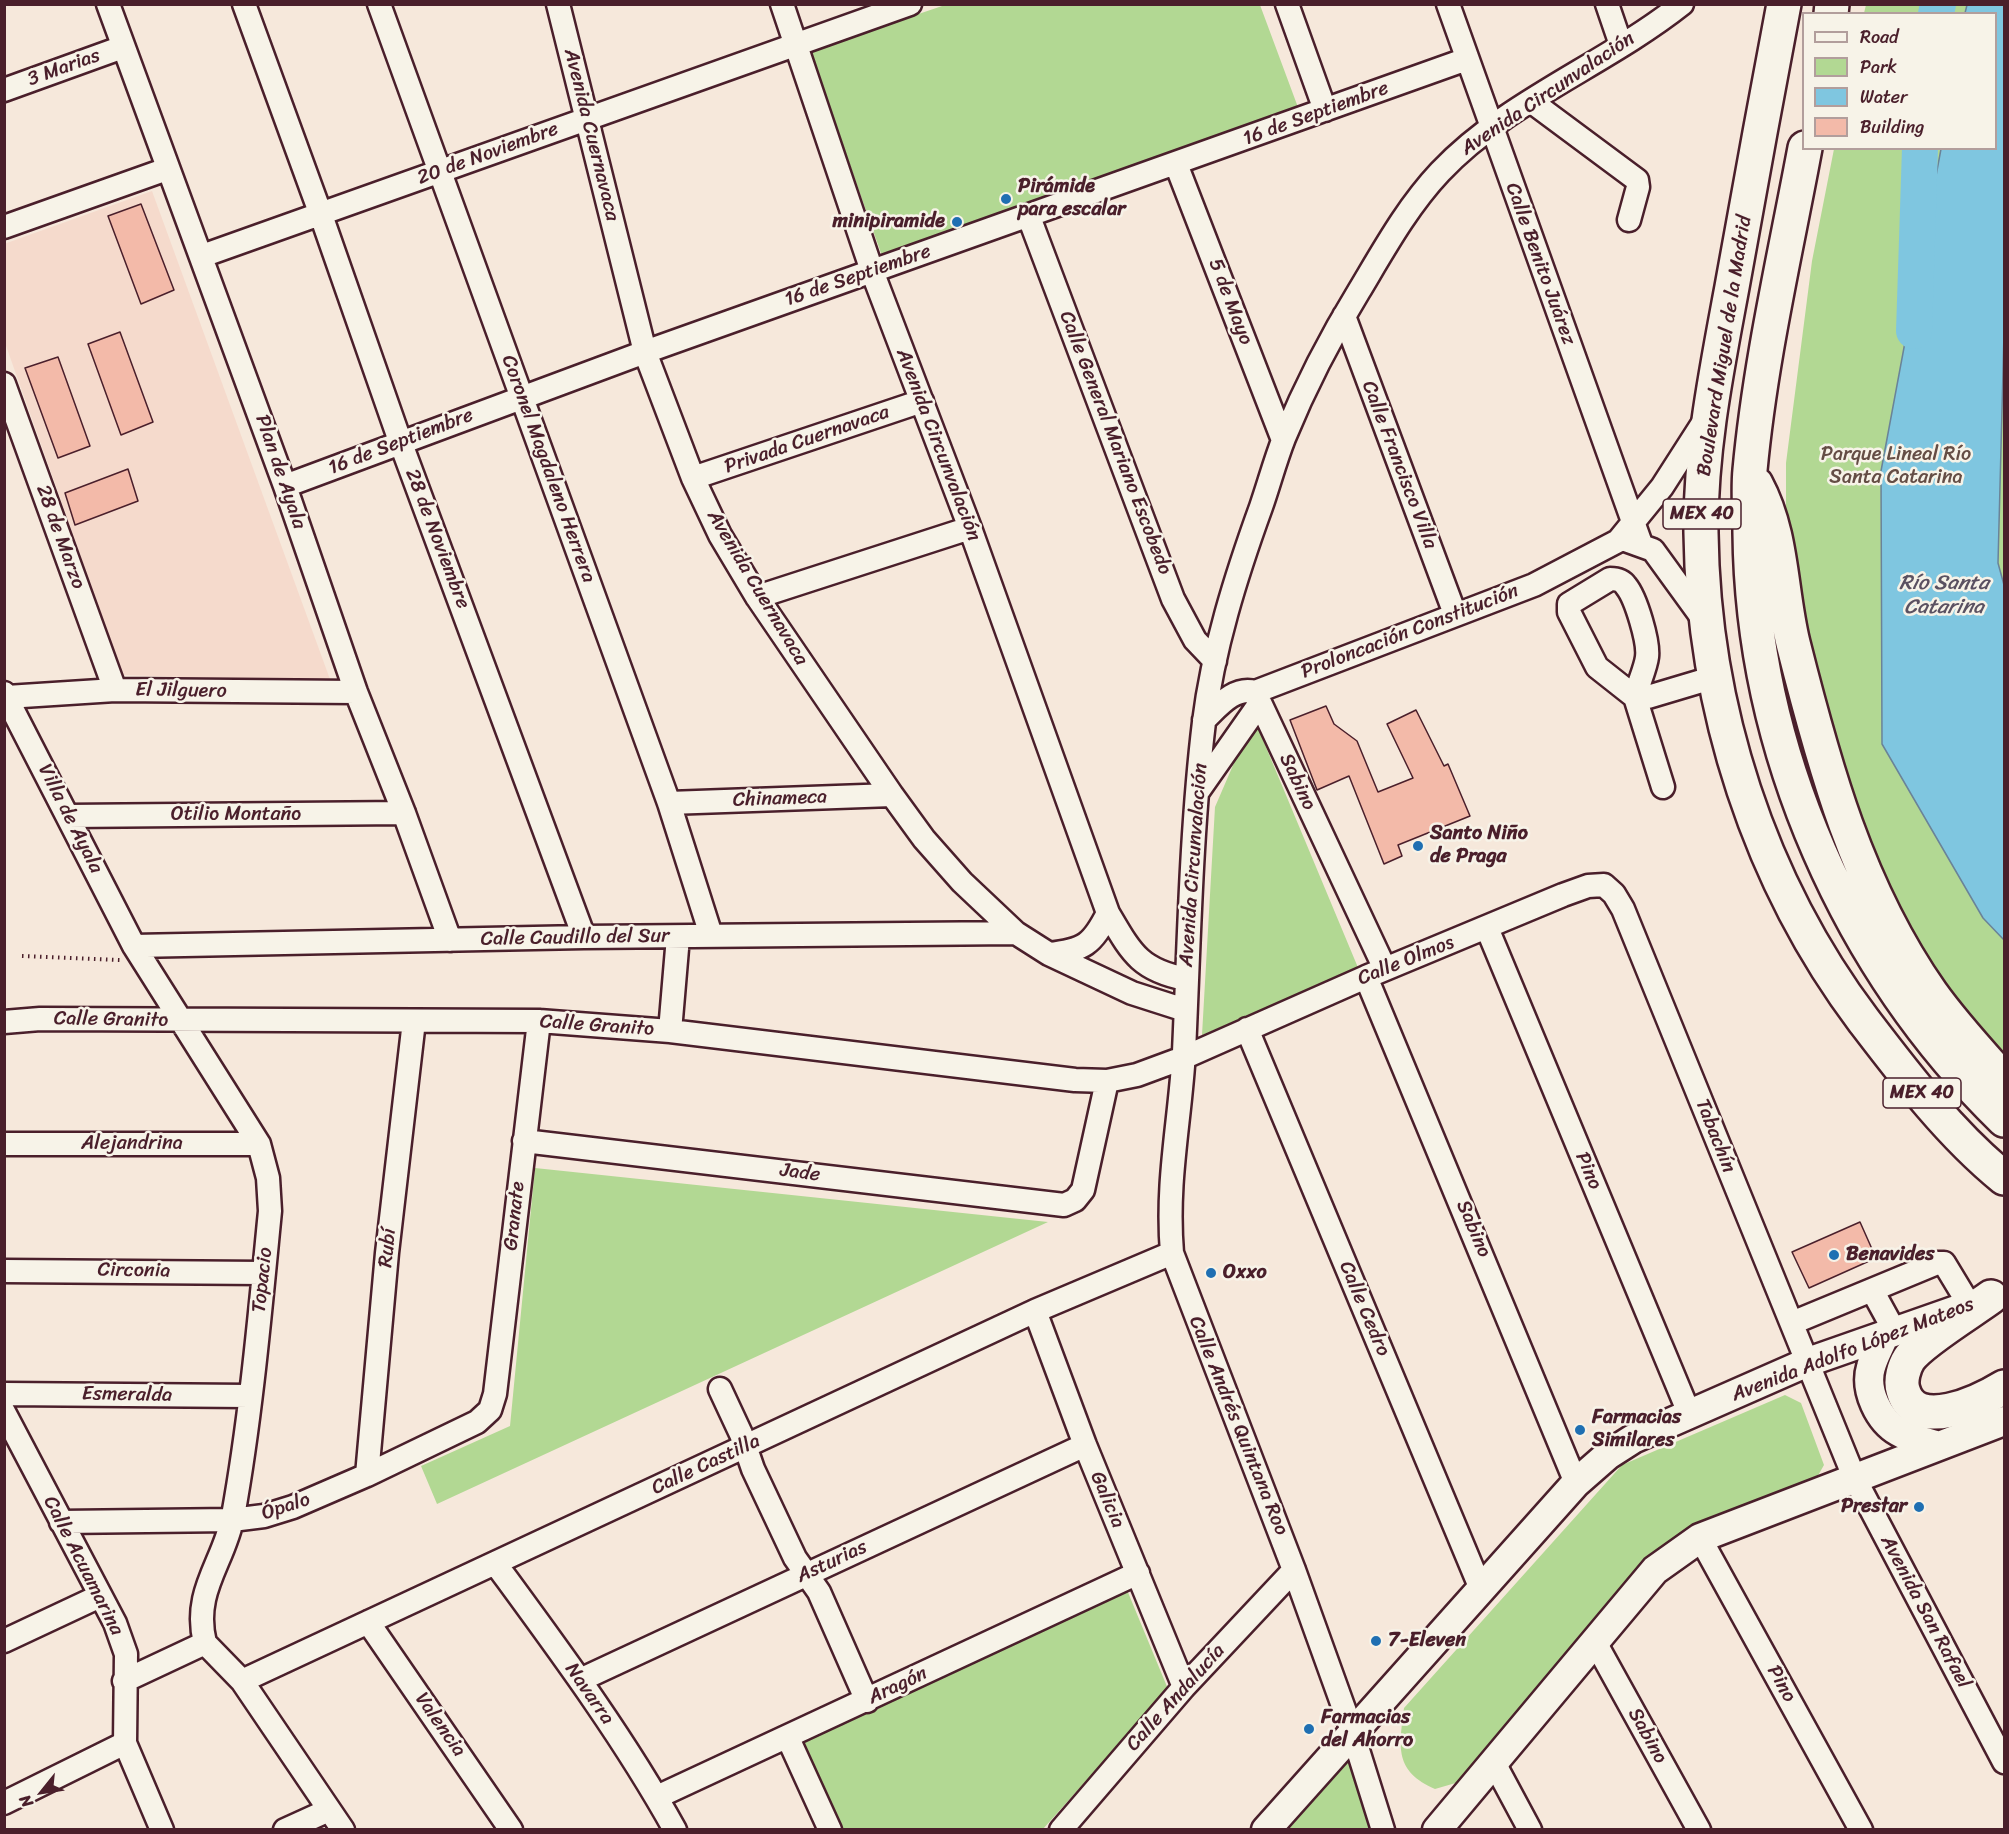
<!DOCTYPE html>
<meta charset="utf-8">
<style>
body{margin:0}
#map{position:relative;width:2009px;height:1834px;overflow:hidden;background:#f6e8db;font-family:Sriracha,sans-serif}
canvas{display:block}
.frame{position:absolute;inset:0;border:6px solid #4a1f2b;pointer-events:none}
.legend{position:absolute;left:1802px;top:12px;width:195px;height:138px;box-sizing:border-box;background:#f7f3e8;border:2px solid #b29e9c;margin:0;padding:8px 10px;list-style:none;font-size:18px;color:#4a1f2b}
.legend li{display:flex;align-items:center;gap:12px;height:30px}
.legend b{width:30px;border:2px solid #b29e9c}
.north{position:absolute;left:12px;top:1762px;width:60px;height:60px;-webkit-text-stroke:4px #f7f3e8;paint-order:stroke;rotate:240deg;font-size:16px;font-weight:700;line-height:24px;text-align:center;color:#4a1f2b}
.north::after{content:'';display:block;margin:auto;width:21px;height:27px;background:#4a1f2b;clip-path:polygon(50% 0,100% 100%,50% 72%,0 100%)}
</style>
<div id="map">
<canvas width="2009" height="1834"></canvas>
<div class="frame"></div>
<ul class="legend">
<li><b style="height:8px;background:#f7f3e8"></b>Road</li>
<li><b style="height:16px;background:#b2d893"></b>Park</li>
<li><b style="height:16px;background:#7fc6e0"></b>Water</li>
<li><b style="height:16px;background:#f3baa9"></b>Building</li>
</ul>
<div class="north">N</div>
</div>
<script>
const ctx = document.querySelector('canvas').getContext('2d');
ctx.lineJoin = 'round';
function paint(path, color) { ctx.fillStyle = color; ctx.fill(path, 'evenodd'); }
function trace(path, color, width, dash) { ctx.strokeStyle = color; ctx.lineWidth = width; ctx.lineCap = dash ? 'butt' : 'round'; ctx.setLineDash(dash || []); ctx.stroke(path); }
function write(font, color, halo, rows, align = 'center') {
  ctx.font = font + ' Sriracha,sans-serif'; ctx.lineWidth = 5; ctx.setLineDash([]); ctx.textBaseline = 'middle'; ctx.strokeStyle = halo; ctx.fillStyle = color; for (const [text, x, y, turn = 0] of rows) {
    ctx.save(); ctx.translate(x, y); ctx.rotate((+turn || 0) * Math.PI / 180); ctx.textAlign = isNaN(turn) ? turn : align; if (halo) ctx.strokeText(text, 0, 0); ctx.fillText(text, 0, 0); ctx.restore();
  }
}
paint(new Path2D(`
 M152 191 331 682 123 675 5 343 4 244Z`), '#f5dacc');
paint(new Path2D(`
 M945 5H1260L1299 110 882 256 810 51Z
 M1866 5H2004V1059L1984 1037 1924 957 1822 753 1786 520V463L1812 261 1834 149 1996 148V14L1864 13Z
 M1258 728 1359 970 1202 1035 1215 807 1237 756Z
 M535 1168 1048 1222 437 1504 421 1466 510 1426Z
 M1785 1395 1801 1403 1824 1465 1816 1479 1696 1527 1669 1541 1459 1782 1435 1789C1394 1771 1399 1747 1404 1708L1622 1465Z
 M1127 1590 1168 1689 1043 1829H839L802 1743Z
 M1349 1753 1369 1829H1281Z`), '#b2d893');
const water = new Path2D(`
 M1967 5H2004V333L1998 563 2004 585V940L1983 918 1882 744 1881 471 1941 149 1996 148V14L1965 13Z`);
paint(water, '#7fc6e0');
trace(water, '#6a8398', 1.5);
trace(new Path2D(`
 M1936 14 1938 4
 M1914 331 1920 148`), '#7fc6e0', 36);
const building = new Path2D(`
 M141 204 174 290 141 304 108 216Z
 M120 332 153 422 121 435 88 344Z
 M58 357 90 446 58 458 25 368Z
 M128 469 138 501 75 525 65 493Z
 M1326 706 1334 724 1357 741 1378 792 1413 778 1387 724 1416 710 1444 766 1448 764 1470 816 1398 845 1402 856 1384 864 1349 776 1317 790 1290 720Z
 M1860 1222 1876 1258 1809 1288 1792 1252Z`);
paint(building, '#f3baa9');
trace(building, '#4a1f2b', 1.5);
const minor = new Path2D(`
 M108 4 285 486 356 692 404 813 450 940
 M244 4 321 215 400 441 584 937
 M379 4 669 803 711 935
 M558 4 645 352 693 478 720 535 757 597 892 795 924 839 962 882 1016 933 1049 954 1132 993 1185 1010
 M782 4 872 271 970 528 1108 913C1131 952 1139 970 1186 979
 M1287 4 1325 110
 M1448 4 1641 544
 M1607 4 1621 45
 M4 90 123 47
 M1532 102 1637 180 1638 187 1629 220
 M1176 164 1283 440
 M1029 217 1173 599 1195 640 1215 661
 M4 227 167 169
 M202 256 910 4
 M1344 316 1455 614
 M4 384 115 690
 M693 478 922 401
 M285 486 645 352 1467 59
 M1628 541 1653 550 1706 623
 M1610 579C1617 579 1622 580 1626 586 1636 598 1649 642 1647 657 1646 667 1638 685 1635 697L1597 667 1569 612V604Z
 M757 597 970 528
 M1255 692 1385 969
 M4 693 134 946 259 1144 268 1178 270 1211C260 1313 251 1416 233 1516 224 1563 192 1591 205 1643
 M7 697 115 690 356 692
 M1204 720C1218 707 1234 686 1255 692L1534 585 1618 541 1662 487 1705 420
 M1663 787 1635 697H1648L1715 677
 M1199 790 1260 703
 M669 803 892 795
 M68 816 404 813
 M1487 928 1689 1413
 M134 946 584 937 1016 933
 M1049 954C1084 950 1092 945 1108 913
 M1366 977 1576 1483
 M4 1022 40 1019 539 1021 670 1031 1075 1080 1107 1081 1137 1075 1183 1058 1366 977 1563 895 1588 886 1604 885 1614 894 1623 909 1854 1477 2004 1762
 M1247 1029 1481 1589
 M670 1031 678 937
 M524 1141 1064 1205 1075 1200 1083 1190 1107 1081
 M4 1144H259
 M4 1271 264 1273
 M1872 1290 1895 1332
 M1035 1311 1085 1445 1184 1687
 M1792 1323 1937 1263H1944L1970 1306
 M720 1389 741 1434 753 1469 795 1558 819 1592 867 1701
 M4 1394 249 1396
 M4 1412 115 1623 126 1654 125 1743 162 1830
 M367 1475 387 1253 414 1021
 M61 1522 232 1520 264 1516 293 1507 367 1475 477 1422 490 1410 495 1394 539 1021
 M1700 1538 1861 1830
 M495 1563C558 1649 623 1736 675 1830
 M368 1622 511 1830
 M4 1641 100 1596
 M1595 1642 1699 1830
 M205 1643 242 1681 343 1830
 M580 1680 1085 1445
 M124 1681 205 1643
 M242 1681 1035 1311 1172 1253
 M788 1738 830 1830
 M1493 1761 1530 1830
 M657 1797 1138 1573
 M4 1803 125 1743
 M285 1830 329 1810
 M1061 1830 1184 1687 1294 1570
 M1383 1830 1352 1731 1294 1570 1172 1253C1166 1181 1180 1122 1184 1052 1189 943 1191 831 1204 722 1213 649 1236 576 1261 507 1269 484 1275 461 1284 438 1305 387 1330 338 1359 291 1383 251 1407 207 1440 172 1507 101 1605 65 1682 4`);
const major = new Path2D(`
 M1884 1336C1880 1346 1874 1356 1871 1367 1864 1390 1879 1421 1899 1432 1910 1439 1926 1442 1939 1446
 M1266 1830 1576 1483 1608 1455 1633 1439 1808 1362 1965 1307
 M1437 1830 1655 1570 1700 1538 2004 1421`);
const highway = new Path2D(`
 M1784 4C1766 98 1749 193 1732 287 1717 368 1700 451 1701 533 1703 707 1759 882 1864 1021 1906 1076 1950 1134 2004 1178
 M1831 14 1832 4
 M1805 148C1785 255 1760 362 1750 470 1748 490 1750 512 1750 533 1752 751 1848 968 2004 1120
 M1756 484C1783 534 1780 590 1793 643 1824 766 1857 887 1931 993 1953 1024 1979 1052 2004 1080
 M1991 1297C1972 1311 1921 1342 1909 1359 1904 1367 1900 1380 1903 1390 1915 1434 1981 1401 2004 1387`);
trace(minor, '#4a1f2b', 27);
trace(major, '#4a1f2b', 33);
trace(highway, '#4a1f2b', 38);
trace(new Path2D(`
 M22 956 120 960`), '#4a1f2b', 4, [1.5, 4.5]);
trace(minor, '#f7f3e8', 22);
trace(major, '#f7f3e8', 28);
trace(highway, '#f7f3e8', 33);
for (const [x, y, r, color] of [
 [1006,199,6,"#1f6fb2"],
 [957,222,6,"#1f6fb2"],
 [1418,846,6,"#1f6fb2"],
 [1834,1255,6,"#1f6fb2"],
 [1211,1273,6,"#1f6fb2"],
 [1580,1430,6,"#1f6fb2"],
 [1919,1507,6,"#1f6fb2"],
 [1376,1641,6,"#1f6fb2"],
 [1309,1729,6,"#1f6fb2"]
]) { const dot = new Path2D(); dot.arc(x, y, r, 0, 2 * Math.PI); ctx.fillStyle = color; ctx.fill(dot); trace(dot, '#f7f3e8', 2); }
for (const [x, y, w] of [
 [1702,514,78],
 [1922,1093,78]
]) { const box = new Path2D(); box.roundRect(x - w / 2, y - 15, w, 30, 4.5); ctx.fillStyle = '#f7f3e8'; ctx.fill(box); trace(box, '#4a1f2b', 1.5); }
write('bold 18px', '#4a1f2b', null, [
 ["MEX 40",1702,514],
 ["MEX 40",1922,1093]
]);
write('20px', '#4a1f2b', '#f7f3e8', [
 ["3 Marias",64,68,-20],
 ["Avenida Circunvalación",1548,94,-34],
 ["16 de Septiembre",1316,114,-20],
 ["Avenida Cuernavaca",591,135,76],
 ["20 de Noviembre",488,154,-20],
 ["Calle Benito Juárez",1540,264,70],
 ["16 de Septiembre",858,276,-19],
 ["5 de Mayo",1230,302,69],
 ["Boulevard Miguel de la Madrid",1725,346,-81],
 ["Privada Cuernavaca",807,440,-19],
 ["16 de Septiembre",401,442,-21],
 ["Calle General Mariano Escobedo",1115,443,69],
 ["Avenida Circunvalación",938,445,69],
 ["Calle Francisco Villa",1399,465,69],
 ["Coronel Magdaleno Herrera",548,469,70],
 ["Plan de Ayala",280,472,71],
 ["28 de Marzo",60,537,70],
 ["28 de Noviembre",437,539,69],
 ["Avenida Cuernavaca",757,588,59],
 ["Proloncación Constitución",1410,632,-21],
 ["El Jilguero",181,691,1],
 ["Sabino",1297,782,65],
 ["Chinameca",780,799,-2],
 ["Otilio Montaño",236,815],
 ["Villa de Ayala",70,819,63],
 ["Avenida Circunvalación",1194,865,-86],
 ["Calle Caudillo del Sur",575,938,-1],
 ["Calle Olmos",1406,961,-22],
 ["Calle Granito",111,1020,1],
 ["Calle Granito",597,1026,4],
 ["Tabachín",1715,1136,68],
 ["Alejandrina",132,1144],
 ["Pino",1588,1171,67],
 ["Jade",800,1173,7],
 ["Granate",515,1216,-84],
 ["Sabino",1473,1229,67],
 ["Rubí",388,1248,-84],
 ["Circonia",134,1271,1],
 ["Topacio",263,1280,-84],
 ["Calle Cedro",1364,1309,67],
 ["Avenida Adolfo López Mateos",1853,1350,-21],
 ["Esmeralda",127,1395,1],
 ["Calle Andrés Quintana Roo",1238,1426,68],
 ["Calle Castilla",706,1465,-25],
 ["Galicia",1107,1500,67],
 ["Ópalo",286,1507,-18],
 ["Asturias",832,1562,-25],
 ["Calle Acuamarina",83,1566,63],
 ["Avenida San Rafael",1925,1612,62],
 ["Pino",1781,1684,61],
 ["Aragón",898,1686,-25],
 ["Navarra",589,1694,55],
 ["Calle Andalucía",1176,1698,-48],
 ["Valencia",440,1725,55],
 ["Sabino",1647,1736,61]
]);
write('bold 20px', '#4a1f2b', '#f7f3e8', [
 ["Pirámide",1018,187],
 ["para escalar",1018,210],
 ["minipiramide",945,222,"right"],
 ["Santo Niño",1430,834],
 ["de Praga",1430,857],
 ["Benavides",1846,1255],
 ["Oxxo",1223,1273],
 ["Farmacias",1592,1418],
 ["Similares",1592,1441],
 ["Prestar",1907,1507,"right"],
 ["7-Eleven",1388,1641],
 ["Farmacias",1321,1718],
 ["del Ahorro",1321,1741]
], 'left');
write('20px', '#644d45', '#f7f3e8', [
 ["Parque Lineal Río",1896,455],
 ["Santa Catarina",1896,478]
]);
write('italic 21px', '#5a5161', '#f7f3e8', [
 ["Río Santa",1944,584],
 ["Catarina",1944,608]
]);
</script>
